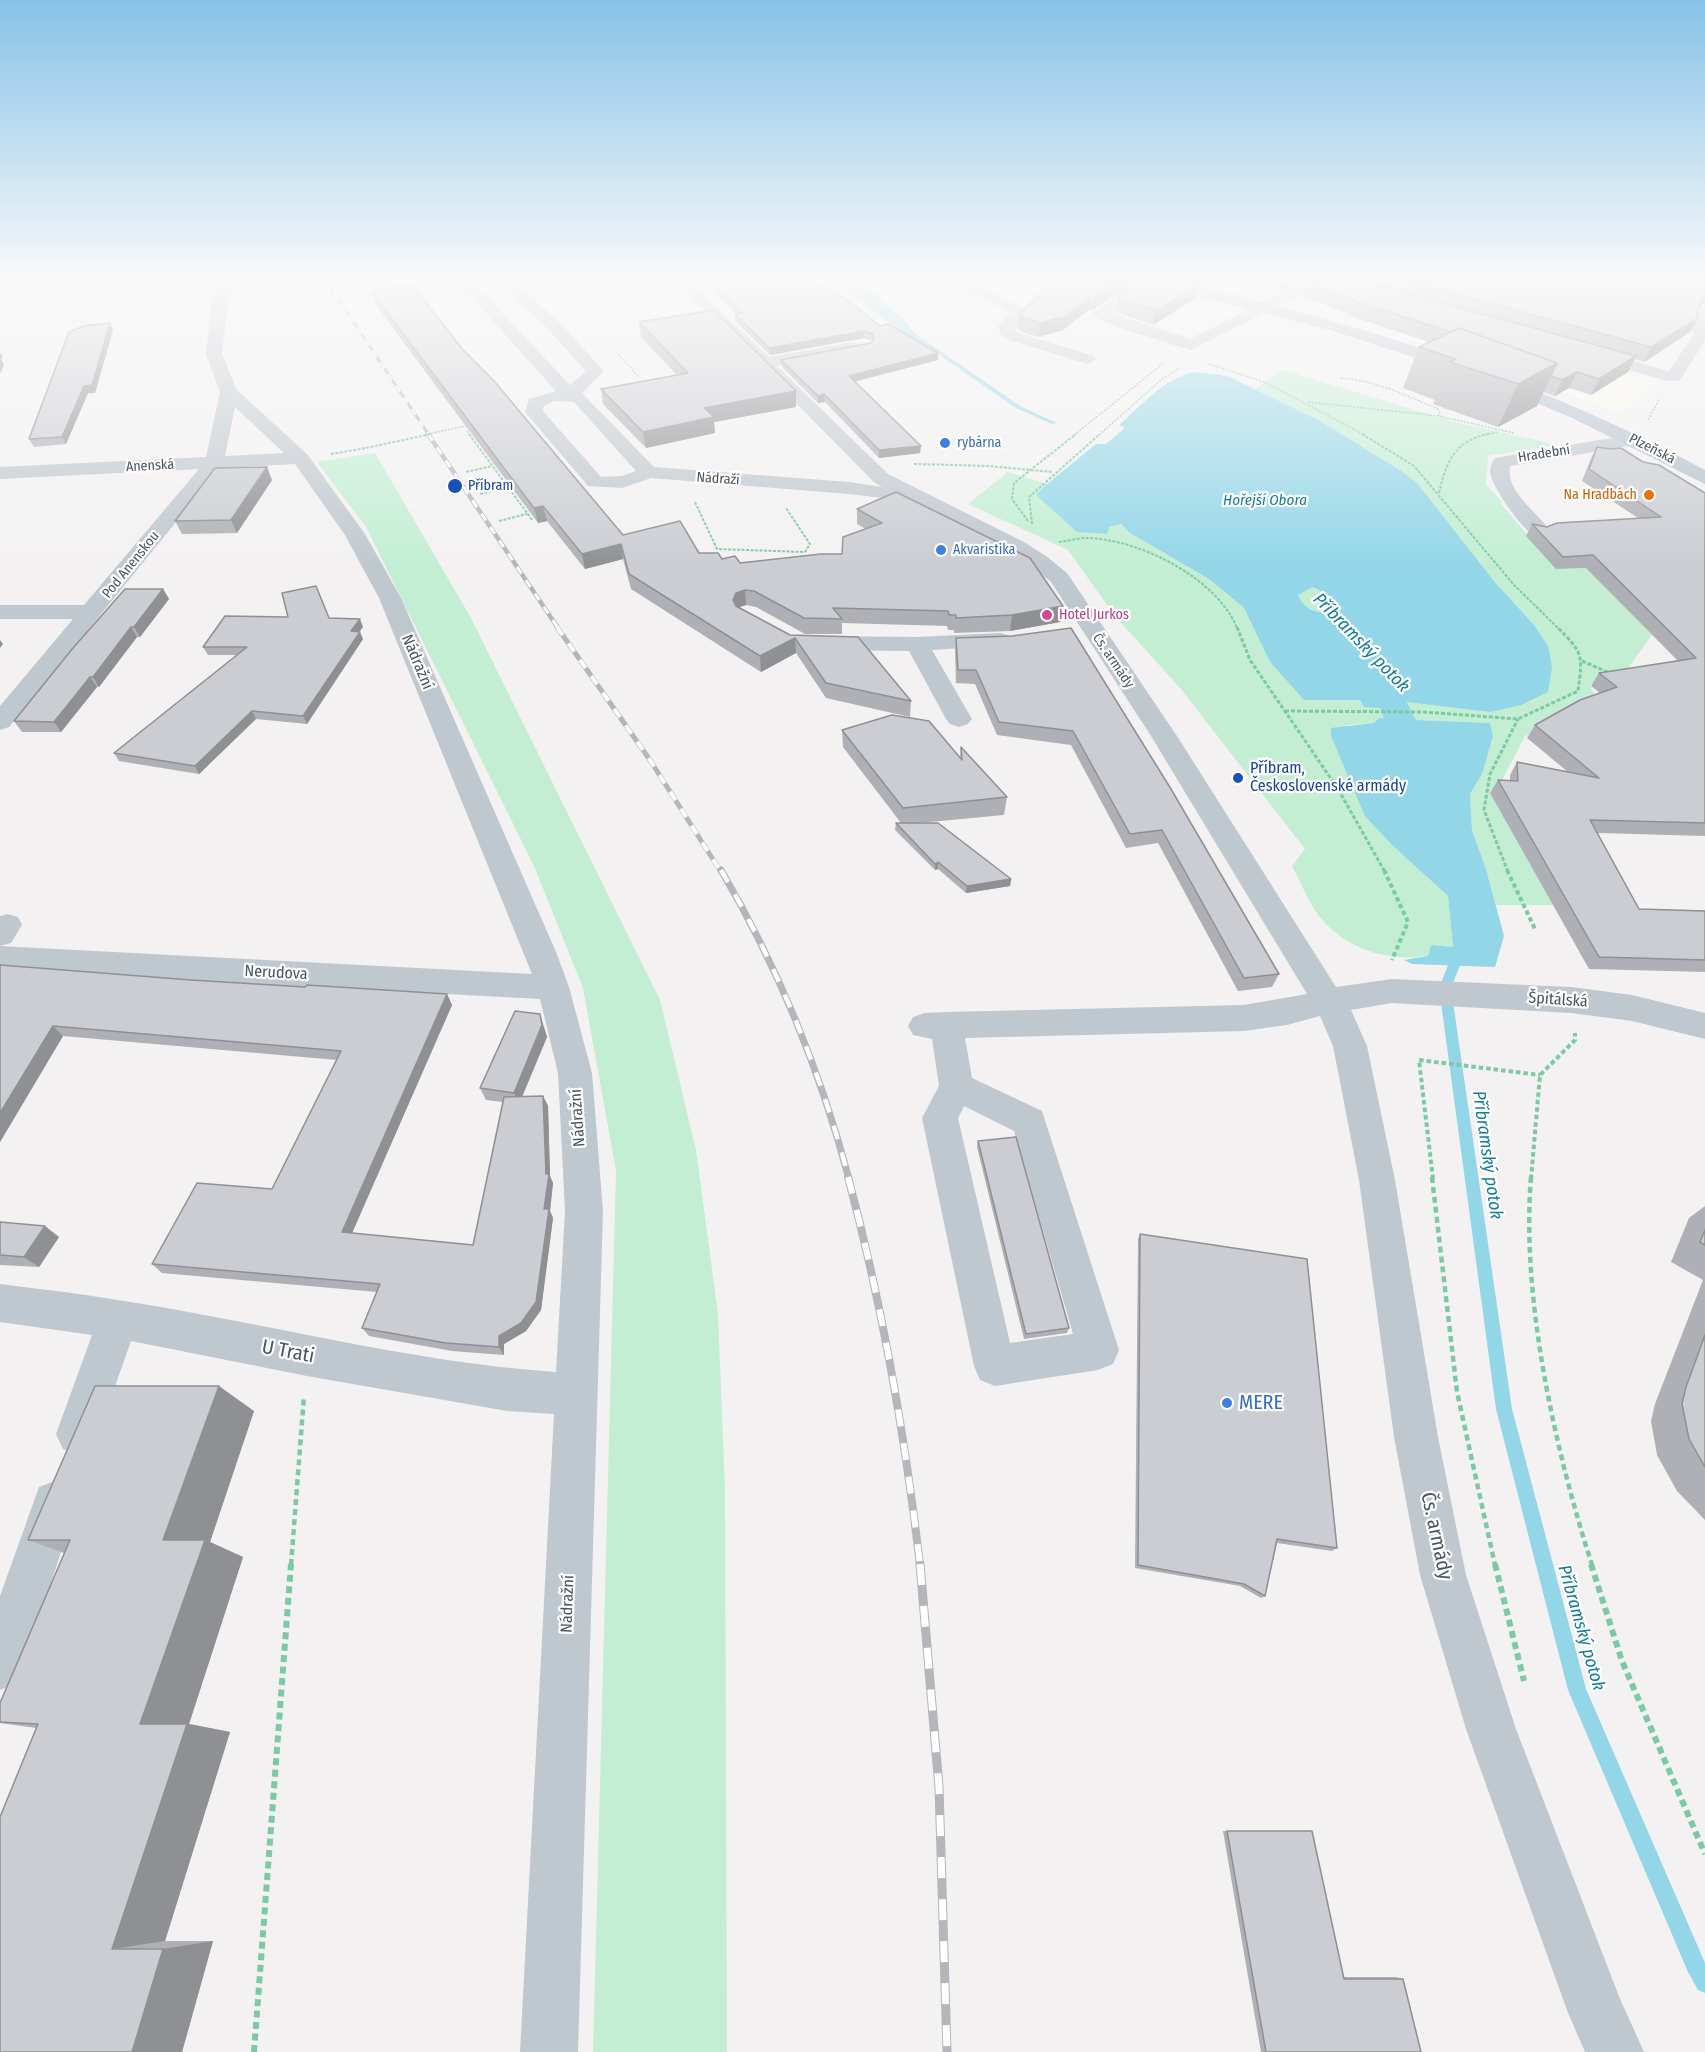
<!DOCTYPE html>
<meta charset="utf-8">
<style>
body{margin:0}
canvas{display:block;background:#f3f1f1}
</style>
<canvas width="1705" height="2052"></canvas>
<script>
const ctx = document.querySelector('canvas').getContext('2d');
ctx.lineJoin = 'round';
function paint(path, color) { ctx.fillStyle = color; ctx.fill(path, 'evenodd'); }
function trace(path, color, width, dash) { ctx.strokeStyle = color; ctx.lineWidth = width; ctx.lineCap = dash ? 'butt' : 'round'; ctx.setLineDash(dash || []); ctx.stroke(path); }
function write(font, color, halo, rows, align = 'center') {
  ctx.font = font + ' "Fira Sans Condensed",sans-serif'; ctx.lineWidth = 4.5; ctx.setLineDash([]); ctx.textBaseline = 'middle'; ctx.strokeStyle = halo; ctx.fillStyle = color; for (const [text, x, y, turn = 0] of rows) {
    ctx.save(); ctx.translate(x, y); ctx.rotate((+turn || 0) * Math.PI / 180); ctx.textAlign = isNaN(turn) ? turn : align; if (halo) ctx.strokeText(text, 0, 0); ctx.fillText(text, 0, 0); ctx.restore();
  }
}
paint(new Path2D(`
 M1356 290 1655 381 1620 413 1316 306Z`), '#fcf8ed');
paint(new Path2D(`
 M1283 370 1455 422 1558 445 1488 456 1486 485 1502 502 1501 504 1557 569 1590 568 1652 635 1628 668 1607 675 1590 685 1595 696 1545 728 1525 736 1497 790 1560 905H1496L1486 869 1472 830 1470 794 1482 774 1490 723 1416 720 1407 701 1490 712 1534 625 1493 580 1400 470 1320 421 1255 389Z
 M375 453 471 618 660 1000 696 1150 718 1314 725 1490 727 2052H593L616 1171 583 988 534 866 366 527 317 462Z
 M1008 472 1047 484 1037 496 1109 527 1120 524 1130 533 1209 579 1244 608 1270 662 1304 700H1361L1380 708 1384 718 1374 723 1347 725 1393 846 1448 896 1453 947 1431 945 1428 956C1388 962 1345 949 1319 916 1308 902 1301 882 1292 866L1305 849 1181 689 1115 616 1068 550 968 504Z
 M1313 587 1330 596 1332 612C1316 614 1306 610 1298 595Z`), '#c3eed4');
paint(new Path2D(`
 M834 281H860L907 323 920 341 902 333Z
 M1196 372 1228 376 1320 421 1400 470 1418 484 1493 580 1534 625 1548 646 1552 667 1548 692 1521 705 1490 712 1407 702 1416 720 1490 723 1493 736 1482 774 1470 794 1472 830 1486 869 1504 936 1495 967 1412 964 1404 960 1428 956 1431 945 1453 947 1448 896 1393 846 1365 816 1331 736V728L1374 723 1379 718H1384L1380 708 1364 707 1360 700H1304L1270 662 1244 608 1209 579 1130 533 1121 524 1109 527 1107 534 1077 532 1036 495 1047 484 1096 444H1106L1125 428 1119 425C1142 405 1166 376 1196 372ZM1313 587 1330 596 1332 612C1316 614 1305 610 1298 595Z`), '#93d6e8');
paint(new Path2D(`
 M906 330H910L1020 406 1057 423 1052 424 1016 408 906 332Z
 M1460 946 1466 950 1451 988 1512 1409 1586 1689 1705 1963V1993L1698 1990 1688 1972 1568 1690 1496 1409 1439 988 1454 950Z`), '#93d6e8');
trace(new Path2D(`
 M172 281 191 307
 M552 281 573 304
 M1033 281 1055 287
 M618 354 640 378
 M1209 364 1264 382 1365 435
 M1341 378C1376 381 1406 395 1438 409L1440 413 1438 416
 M1308 402 1438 416 1514 433
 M1648 420 1660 398
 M467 431 470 435
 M1074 435 1165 362
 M1099 435 1162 379 1180 368
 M1482 435 1499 432`), '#7ccaa4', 1.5, [2, 1.5]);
trace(new Path2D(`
 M469 434 533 521
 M1362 434 1414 466 1514 585 1558 628
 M331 454 366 448
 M914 464 988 466 1053 472
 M466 472 492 466
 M1439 493C1446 462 1455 440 1489 434
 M480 494 508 487
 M695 502 717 549 805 552 810 544 786 508
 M499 521 527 514
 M1028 521 1012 499 1014 483 1076 434
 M1032 524 1029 497 1100 434
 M1059 542C1068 541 1078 538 1087 538 1139 539 1217 578 1237 628`), '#7ccaa4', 2, [3, 1.5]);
trace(new Path2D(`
 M1237 627 1250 660 1338 789 1385 872
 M1582 661 1612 674
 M1285 711 1424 712 1518 719 1578 691C1583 654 1583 653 1557 627
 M1508 872 1484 810 1490 774 1518 719`), '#7ccaa4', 3, [4, 2]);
trace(new Path2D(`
 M1384 870 1408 922 1392 960
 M1507 870 1535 929
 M1433 1179 1419 1060 1540 1075
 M1531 1179 1540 1075 1575 1040V1033`), '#7ccaa4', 4, [4.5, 3]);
trace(new Path2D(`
 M1432 1177 1457 1392 1495 1565
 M1531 1177C1521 1298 1555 1450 1592 1565
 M291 1565 304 1396`), '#7ccaa4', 4.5, [6, 4]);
trace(new Path2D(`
 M1495 1564 1524 1681
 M1591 1564 1622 1661 1705 1854
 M254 2052 291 1564`), '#7ccaa4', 6, [7, 4.5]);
paint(new Path2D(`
 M220 281H234L228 302 222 354 237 390 307 454 365 534 401 598 556 952 569 987 592 1073 603 1211 578 2052H520L554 1414 507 1411 307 1376 131 1341 93 1449 78 1456 63 1449 56 1434 92 1335 0 1322V1284C39 1289 78 1293 117 1300 264 1322 408 1362 556 1372L565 1211 558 1073 540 999 0 970V946L532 974 379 598 345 535 295 464 220 468 9 727 0 730V706L73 619H0V605H84L199 469 0 479V467L206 457 220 392 206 354 212 302ZM235 407 284 453 225 456Z
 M457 281H472L570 385 586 371 546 327 504 287 484 285 477 281H515L558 321 604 371 582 393 654 467 849 482 882 487 874 482 675 281H690L769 357 852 342 858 344 860 347 858 350 777 366 888 474 1024 542 1046 556 1067 573 1177 736 1336 987 1392 979 1571 987 1632 995 1705 1013V1039L1632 1021 1571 1013 1392 1003 1351 1010 1367 1046 1395 1180 1438 1437 1466 1575 1516 1729 1620 1999 1644 2052H1585L1568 2013 1466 1729 1420 1575 1394 1437 1359 1180 1333 1046 1320 1016 1287 1025 1244 1031 965 1038 972 1078 1042 1111 1119 1350 1113 1364 1098 1370 995 1386 980 1380 974 1366 922 1118 939 1086 932 1039 913 1035 908 1026 913 1017 925 1013 946 1012 1244 1005 1307 994 1151 736 1051 582 1031 565 1009 551 907 501 849 494 651 478 622 488 588 486 525 412 529 399 556 391ZM554 401 574 402 636 471 622 476 601 477 543 411 544 406ZM964 1106 1014 1131 1073 1334 1010 1343 958 1118Z
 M951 281H970L1025 309 1028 312 1014 328 1021 334 1094 356 1096 359 1088 364 1009 340 1001 335 998 327 1010 313Z
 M1307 281H1326L1191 350 1125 330 1094 317 1091 314 1112 299H1122L1125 302 1111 313 1190 339Z
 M1705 305V341L1679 381H1667L1581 356 1579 353 1587 348 1669 371 1694 334 1691 329 1697 310Z
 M1634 434 1641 436 1643 440 1641 444 1510 466C1505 492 1538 512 1550 531L1547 535C1543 537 1537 538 1533 535 1522 529 1490 485 1490 471 1490 466 1492 462 1495 458Z
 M1000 633 1008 635 1012 640 1008 645 932 650 972 719 968 724 959 727 950 724 946 719 909 651 818 650 810 648 806 643 810 638 818 636 917 637Z
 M7 914 18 917 22 925 11 943 0 946V916Z
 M55 1481 71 1487 77 1503 24 1666 17 1683 0 1690V1596L39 1487Z`), '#c0c8cf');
paint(new Path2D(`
 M1146 281C1193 281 1239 297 1284 308 1431 346 1571 398 1705 470V484L1570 417 1471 376 1330 330 1148 284Z`), '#b3c0ce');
const railFar5 = new Path2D(`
 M326 281 429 435`);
const railFar4 = new Path2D(`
 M428 434 558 628`);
const railFar3 = new Path2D(`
 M557 627 650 760 721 872`);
const railFar2 = new Path2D(`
 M721 870C778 967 820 1070 849 1179`);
const railFar1 = new Path2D(`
 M848 1177C882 1304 905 1435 920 1565`);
const rail = new Path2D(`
 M920 1564 939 1787 947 2052`);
trace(railFar5, '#b4b6bb', 3);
trace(railFar4, '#b4b6bb', 4.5);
trace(railFar3, '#b4b6bb', 5);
trace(railFar2, '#b4b6bb', 7);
trace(railFar1, '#b4b6bb', 8);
trace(rail, '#b4b6bb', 9);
trace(railFar5, '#fff', 2, [7]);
trace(railFar4, '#fff', 3, [8]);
trace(railFar3, '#fff', 4, [10]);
trace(railFar2, '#fff', 4.5, [14]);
trace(railFar1, '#fff', 6, [17]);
trace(rail, '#fff', 7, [21]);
trace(new Path2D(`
 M424 435 470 425`), '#7ccaa4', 1.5, [2, 1.5]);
trace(new Path2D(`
 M366 448 431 434`), '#7ccaa4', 2, [3, 1.5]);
paint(new Path2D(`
 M701 281H812L880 326 938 353V360L855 381 920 453 879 458 825 402 818 403 782 367 781 360 871 343 872 341 864 338 770 355 735 321V314H737Z
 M1049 281H1224L1214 288 1199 285 1196 298 1153 325 1116 312 1118 298 1120 297H1112L1092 310H1089L1063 330 1039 337 1022 332 1017 328 1019 314 1053 282Z
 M1255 281H1302L1283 290Z
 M1310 281H1705V303L1699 307 1697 314 1698 318 1690 332 1644 362 1634 359 1628 372 1591 395 1569 388 1555 396 1543 392 1537 406 1498 427 1433 404 1435 400 1403 388 1419 347 1429 342 1347 315 1348 313 1302 297 1307 283Z
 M371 291 463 350 623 535 740 563 842 554 866 529 857 524V509L1063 606 1060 622 1010 631 954 633V630H948L947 626 842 623V634H805L756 607 746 605 739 607 911 701 910 717 826 698 796 653 761 672 631 589 623 559 585 569 547 521 538 523 375 304Z
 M639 322 796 391V407L714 422 715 433 646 448 603 404 601 389 677 375 641 337Z
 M113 330 95 393H88L66 444 34 447 29 439Z
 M1597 447 1643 462 1705 493V836L1598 833 1639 909 1705 911V972L1589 969 1490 793 1498 780 1510 781V775L1517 762 1568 772 1527 738 1535 725 1600 693 1591 686 1599 673 1678 661 1586 568 1556 569 1526 536 1532 524 1547 527 1638 518 1582 481 1591 458Z
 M272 480 237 533 182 534 175 521Z
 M163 589 169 599 140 637H137L99 687H97L61 732H22L14 721Z
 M329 618 363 627 359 632 363 639 307 724 256 719 199 774 119 761 114 753 238 655H208L203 647Z
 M1012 636 1279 974 1272 987 1238 991 1158 843 1126 848 1071 745 997 735 975 684 956 683 955 651 956 638Z
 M842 730 960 758 961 747 1007 797 1004 815 919 823 1011 879 1010 886 966 893 938 869 935 870 895 830 896 823H901L843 747Z
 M0 965 191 980 447 994 452 1005 352 1233 473 1245 503 1102 486 1100 480 1088 544 1027 547 1037 522 1097 543 1096 548 1106 550 1176 553 1183 550 1211 553 1218 541 1310 526 1331 504 1344V1355L452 1351 369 1336 362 1328 377 1292 162 1273 152 1264 272 1189 337 1060 63 1036 0 1142Z
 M978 1141 1069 1328 1067 1333 1024 1339 977 1147Z
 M1705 1206V1520L1677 1491 1657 1455 1651 1421 1655 1404 1703 1280 1671 1262 1689 1218Z
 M0 1222 59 1237 39 1267 0 1265Z
 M1140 1234 1337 1548 1332 1551 1277 1543 1265 1596 1261 1598 1240 1586 1135 1568 1138 1239Z
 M254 1411 210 1542 243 1557 189 1724 230 1732 165 1941H213L182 2052H0L36 1728 0 1723V1703L64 1553 28 1540Z
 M1223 1831H1312L1344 1977H1396L1403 1979 1421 2052H1261Z`), '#afb0b5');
paint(new Path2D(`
 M546 281H580L547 286Z
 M1215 281H1224L1214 288Z
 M1286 281H1302L1283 290Z
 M1114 283 1112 297 1092 310 1094 297Z
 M1199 285 1196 298 1153 325 1156 311Z
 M1705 294V303L1695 309 1702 296Z
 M1092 296 1089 310 1063 330 1039 337 1040 323Z
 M1698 318 1690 332 1644 362 1651 347Z
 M110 323 113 330 95 393H88L66 444 62 437Z
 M864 331V338L770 355 769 348Z
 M0 352 3 357 1 359 4 365 0 374Z
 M938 353V360L849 383V376Z
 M1636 356 1628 372 1591 395 1599 379Z
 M1557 363 1537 406 1498 427 1518 384Z
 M1577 372 1569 388 1555 396 1562 380Z
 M796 391V407L714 422 715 433 646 448 643 432 704 408Z
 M824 394 825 402 818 403V396Z
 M921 446 920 453 879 458V450Z
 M267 467 272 480 237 533 231 520Z
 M543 506 547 521 538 523 534 508Z
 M621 544 623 559 585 569 582 554Z
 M163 589 169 599 140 637 134 627Z
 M745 590 746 605 737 608 733 600 736 593Z
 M1063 606 1060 622 1010 631 1012 615Z
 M360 619 363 627 354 639 351 631Z
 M131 627 137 637 99 687 93 677Z
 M360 632 363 639 307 724 303 716Z
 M795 638 796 653 761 672 760 656Z
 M0 640 3 644 0 648Z
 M90 677 97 687 61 732 54 722Z
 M252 711 256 719 199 774 195 766Z
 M938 862V869L935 870V864Z
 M1011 879 1010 886 966 893 967 886Z
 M447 994 452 1005 349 1240 342 1232Z
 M540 1014 547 1037 519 1104 514 1093Z
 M53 1026 63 1036 0 1142V1113Z
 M543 1096 548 1106 550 1176 553 1183 550 1211 553 1218 541 1310 526 1331 504 1344V1355L499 1347V1336L544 1209 546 1174Z
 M45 1226 59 1237 39 1267 24 1257Z
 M219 1386 254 1411 210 1542 243 1557 189 1724 230 1732 165 1941 112 1949 163 1540Z
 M213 1941 182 2052H132L163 1949Z`), '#8e9094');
const building = new Path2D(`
 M708 281H812L852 303 880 326 888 324 938 353 849 376 921 446 879 450 824 394 818 396 781 360 871 343 874 339 872 334 864 331 769 348 735 314 743 313Z
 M1054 281H1184L1199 285 1156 311 1118 298 1130 288 1124 283H1114L1094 297 1092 296 1065 316 1040 323 1024 318 1019 314Z
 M1310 281H1361L1636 356 1599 379 1577 372 1562 380 1551 376 1557 363 1459 328 1451 332 1352 300 1354 299 1307 283Z
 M1408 281H1705V294L1702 296 1697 314 1698 318 1651 347Z
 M412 285 463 350 494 381 623 535 680 521 699 553H718L722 559 735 556 740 563 821 554H842L843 537 882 523 857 509 896 492 1030 558 1063 606 1012 615 956 618V615H949L948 611 833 608 842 619 804 618 754 591 745 590 736 593 733 600 736 606 790 635 858 637 911 701 826 683 795 638 760 656 629 574 621 544 582 554 543 506 534 508 371 291Z
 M714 310 796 391 704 408 714 417 643 432 601 389 688 373 639 322Z
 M110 323 92 385 84 386 62 437 29 439 69 332 84 326Z
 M1459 328 1557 363 1518 384 1450 362 1456 359 1419 347Z
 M1597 447 1610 449 1621 448 1643 462 1659 465 1705 493V823L1590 820 1639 909 1705 911V960L1599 957 1498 780 1518 781 1517 762 1599 778 1535 725 1580 700 1617 687 1599 673 1696 658 1593 555 1563 557 1532 524 1547 527 1557 523 1661 517 1589 469Z
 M267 467 231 520 175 521 215 468Z
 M316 586 329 618 360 619 351 631 360 632 303 716 252 711 195 766 114 753 247 647H203L225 616 288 617 282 593Z
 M125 589H163L134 627H131L93 677H90L54 722 14 721 73 648Z
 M1071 628 1171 789 1279 974 1244 978 1162 830 1130 834 1073 731 999 722 976 670H958L956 638 1012 636Z
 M892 715 929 721 962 760 961 747 1007 797 903 808 842 730Z
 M896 823H938L1011 879 967 886 938 862 935 864Z
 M0 965 191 980 305 987 307 985 447 994 342 1232 473 1245 504 1097 543 1096 546 1174H549L544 1209H549L536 1302 521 1323 499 1336V1347L446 1343 362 1328 380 1284 152 1264 197 1183 272 1189 341 1051 53 1026 0 1113Z
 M515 1011 540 1014 542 1025 514 1093 480 1088Z
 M1016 1137 1069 1328 1026 1334 978 1141Z
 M0 1222 45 1226 24 1257 0 1255Z
 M1705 1230V1245L1700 1242Z
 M1140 1234 1307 1259 1337 1548 1277 1539 1265 1596 1244 1584 1138 1565Z
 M1705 1335V1467L1689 1439 1682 1404 1686 1387Z
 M95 1386H219L163 1540H205L140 1724H187L112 1949H163L132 2052H0V1817L38 1724 0 1722V1703L70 1540H28Z
 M1227 1831H1312L1344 1979H1403L1421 2052H1266Z`);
paint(building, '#cbcdd3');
trace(building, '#8e9094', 1.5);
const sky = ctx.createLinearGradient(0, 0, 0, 568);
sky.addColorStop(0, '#86c2e8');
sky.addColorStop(0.49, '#faf9f9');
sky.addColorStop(1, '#faf9f900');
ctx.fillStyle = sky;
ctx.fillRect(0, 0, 1705, 568);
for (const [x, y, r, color] of [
 [945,443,6,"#3f7fe0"],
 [455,486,8,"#1a4fb4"],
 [1649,495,6,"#e8710a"],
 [941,550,6,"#3f7fe0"],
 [1047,615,6,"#d1479c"],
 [1238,778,6,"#1a4fb4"],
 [1227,1403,6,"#3f7fe0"]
]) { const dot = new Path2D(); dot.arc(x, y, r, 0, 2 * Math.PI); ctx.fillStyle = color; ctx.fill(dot); trace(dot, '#fff', 2); }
write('14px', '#366cbe', '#fff', [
 ["rybárna",957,443],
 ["Akvaristika",953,550]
], 'left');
write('14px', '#4a545e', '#fff', [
 ["Plzeňská",1652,449,27],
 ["Hradební",1544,454,-9],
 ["Anenská",150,466,-3],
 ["Nádraží",718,479,4],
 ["Pod Anenskou",131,565,-51],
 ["Čs. armády",1113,661,56]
]);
write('14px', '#164399', '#fff', [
 ["Příbram",468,486]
], 'left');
write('14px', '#c56008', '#fff', [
 ["Na Hradbách",1637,495]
], 'right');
write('14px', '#b23c85', '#fff', [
 ["Hotel Jurkos",1059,615]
], 'left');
write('italic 15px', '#147b98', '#fff', [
 ["Hořejší Obora",1265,501]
]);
write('16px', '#4a545e', '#fff', [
 ["Nádražní",417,662,67],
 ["Nerudova",276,973,3],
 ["Špitálská",1558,1000,4],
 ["Nádražní",578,1118,-94],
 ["Nádražní",568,1604,-88]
]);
write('16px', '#164399', '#fff', [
 ["Příbram,",1250,769],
 ["Československé armády",1250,787]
], 'left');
write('italic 18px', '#147b98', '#fff', [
 ["Příbramský potok",1361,643,46],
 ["Příbramský potok",1487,1155,82],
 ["Příbramský potok",1581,1628,74]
]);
write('20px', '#4a545e', '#fff', [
 ["U Trati",288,1352,11],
 ["Čs. armády",1436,1536,78]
]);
write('20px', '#366cbe', '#fff', [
 ["MERE",1239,1403]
], 'left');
</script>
